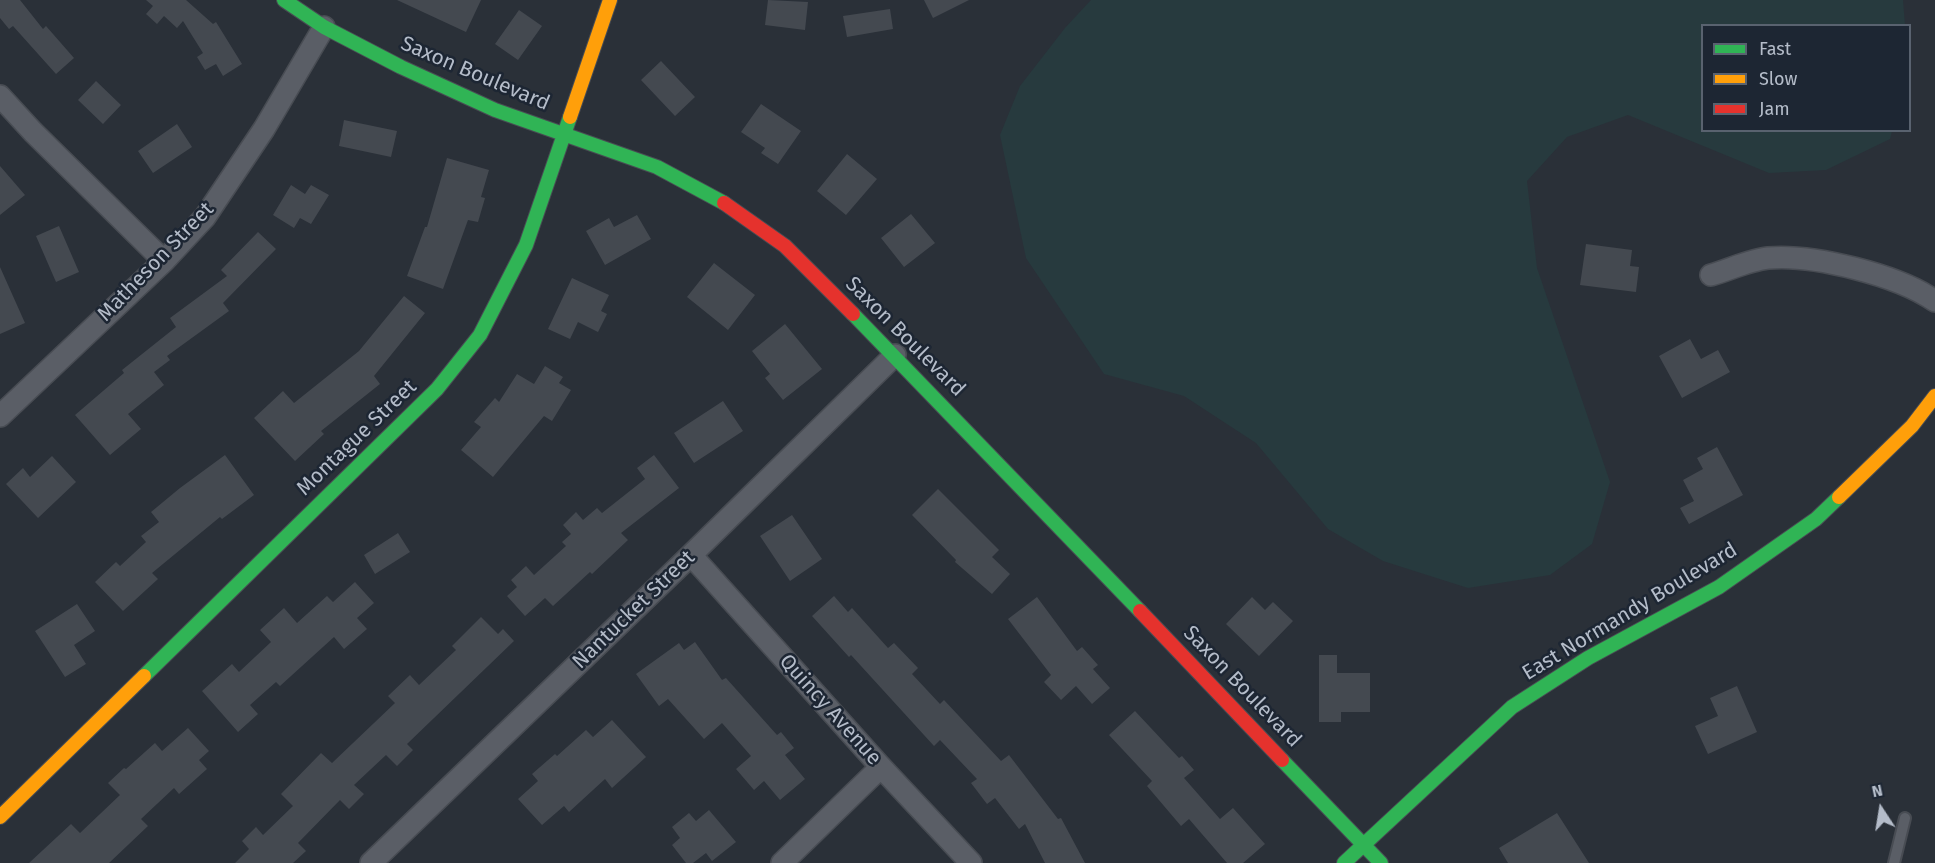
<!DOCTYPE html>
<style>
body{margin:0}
#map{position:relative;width:1935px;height:863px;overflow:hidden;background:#2a3038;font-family:"Fira Sans",sans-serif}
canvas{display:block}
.legend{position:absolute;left:1701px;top:24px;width:210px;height:108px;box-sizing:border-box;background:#1d2633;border:2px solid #59626f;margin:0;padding:8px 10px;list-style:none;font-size:18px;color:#b4bcc9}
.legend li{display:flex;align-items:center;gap:12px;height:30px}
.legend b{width:30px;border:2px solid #59626f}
.north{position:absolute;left:1851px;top:779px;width:60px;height:60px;-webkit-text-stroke:4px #1d2633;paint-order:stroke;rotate:348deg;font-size:16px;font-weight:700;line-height:24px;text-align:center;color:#b4bcc9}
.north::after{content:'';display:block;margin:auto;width:21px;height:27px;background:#b4bcc9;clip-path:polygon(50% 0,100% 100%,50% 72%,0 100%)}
</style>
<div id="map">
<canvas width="1935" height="863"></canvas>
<ul class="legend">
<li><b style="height:8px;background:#30b455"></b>Fast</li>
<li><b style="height:8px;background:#ff9f0a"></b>Slow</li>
<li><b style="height:8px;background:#e5322d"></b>Jam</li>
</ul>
<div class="north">N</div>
</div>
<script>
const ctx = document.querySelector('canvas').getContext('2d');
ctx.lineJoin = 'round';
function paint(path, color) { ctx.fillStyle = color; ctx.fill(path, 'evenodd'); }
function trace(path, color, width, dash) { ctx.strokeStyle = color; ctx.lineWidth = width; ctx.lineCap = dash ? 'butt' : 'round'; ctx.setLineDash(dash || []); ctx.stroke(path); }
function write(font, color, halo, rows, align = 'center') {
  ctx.font = font + ' "Fira Sans",sans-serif'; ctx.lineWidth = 5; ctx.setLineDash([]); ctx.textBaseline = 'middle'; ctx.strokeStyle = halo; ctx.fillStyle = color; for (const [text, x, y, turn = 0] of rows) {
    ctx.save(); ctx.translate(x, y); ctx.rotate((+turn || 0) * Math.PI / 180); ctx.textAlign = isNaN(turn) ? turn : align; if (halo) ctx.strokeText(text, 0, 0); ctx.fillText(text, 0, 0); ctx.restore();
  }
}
paint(new Path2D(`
 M1091 0H1903L1905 25 1702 26V130L1892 131 1890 139 1826 170 1769 173 1628 115 1567 137 1527 181 1537 268 1610 482 1592 544 1550 575 1468 588 1383 561 1328 529 1256 443 1184 396 1104 374 1026 258 1000 135 1020 86 1065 28Z`), '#273a3e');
paint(new Path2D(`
 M0 0H20L43 29 46 26 74 58 56 74 13 26 9 29 0 18Z
 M146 0H186L213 24 216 22 242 64 223 76 216 64 205 70 197 57 203 53 183 21 177 28 164 16 157 24 146 14 153 6Z
 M397 0H481L466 32Z
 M768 0 808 2 805 30 765 25Z
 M924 0H969L933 18Z
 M890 9 893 29 847 37 843 16Z
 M519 10 542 26 518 60 495 44Z
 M661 61 695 97 675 116 641 80Z
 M96 81 121 105 103 124 78 100Z
 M761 104 801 131 778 164 761 153 765 148 741 132Z
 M344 120 397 131 391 157 339 146Z
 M177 124 192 147 153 173 138 151Z
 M847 154 877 179 846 215 817 191Z
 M447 158 489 170 481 197 485 198 478 222 468 220 443 289 407 276 425 227H427Z
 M0 166 25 195 0 215Z
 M291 185 305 194 311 185 329 195 311 224 300 218 294 228 273 215Z
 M911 214 935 243 904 267 881 238Z
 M637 215 651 239 605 265 586 231 609 218 614 227Z
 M59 226 79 272 56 282 36 236Z
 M258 232 276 249 223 303 229 311 167 356 170 360 154 372 164 385 128 414 141 429 110 455 75 415 124 373 122 370 176 327 170 318 227 276 221 270Z
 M1586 244 1632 250 1630 266 1639 267 1636 292 1580 285Z
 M714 263 755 295 728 330 687 297Z
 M0 267 25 323 0 334Z
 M572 278 609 295 601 311 607 314 598 332 578 322 570 339 548 329Z
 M404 296 425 313 374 376 380 384 321 431 324 434 295 461 254 418 283 391 294 403 359 351Z
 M785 324 822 369 783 400 765 378 770 374 752 351Z
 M1690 339 1701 359 1718 350 1730 372 1682 398 1659 356Z
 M545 366 563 377 559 383 571 390 552 421 544 416 493 477 461 450 481 427 474 422 495 398 499 402 517 374 534 384Z
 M723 401 743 431 694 463 674 433Z
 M1717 447 1743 495 1689 524 1680 508 1694 501 1683 480 1703 469 1697 458Z
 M225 455 254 495 222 519 220 517 152 573 158 579 123 611 95 582 116 562 120 566 146 542 141 536 159 522 151 512 180 488Z
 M654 455 679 488 621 533 628 540 592 574 590 572 553 606 545 598 525 616 507 596 517 587 511 580 526 566 534 575 566 546 562 542 571 534 563 525 576 512 583 520 597 508 602 513 645 479 637 468Z
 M52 456 76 482 38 518 6 484 23 468 30 477Z
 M938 489 999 550 992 557 1010 574 992 594 955 562 956 560 912 515Z
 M792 515 822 559 790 581 760 536Z
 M398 533 410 552 375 574 364 555Z
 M355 582 374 603 357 618 367 629 344 649 334 637 280 686 276 682 250 705 258 714 238 732 202 691 232 664 239 672 271 642 260 630 284 608 297 623 327 596 333 602Z
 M834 596 848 612 852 608 888 648 894 643 918 668 912 674 940 704 944 700 1001 761 1009 755 1058 819 1061 818 1085 863H1045L1025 824 1019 829 995 798 987 804 971 783 977 779 940 740 934 746 851 655 849 657 812 616Z
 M1037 597 1077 651 1082 647 1098 665 1093 669 1110 688 1092 704 1076 686 1061 700 1044 682 1051 675 1008 619Z
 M1252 597 1265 610 1273 602 1293 621 1259 656 1226 624Z
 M77 604 95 631 74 645 86 664 65 677 35 631Z
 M481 617 498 634 503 629 514 641 407 744 413 750 397 766 386 755 354 785 364 794 349 809 340 800 298 843 306 851 293 863H235L249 849 242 841 256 827 263 835 293 806 281 794 321 753 332 763 395 703 388 696 410 675 419 685 456 650 452 646Z
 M695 642 722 680 726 678 777 735 781 732 794 748 785 755 805 779 780 800 764 781 754 790 736 769 751 756 722 723 704 739 668 699 659 706 636 674 679 643 684 650Z
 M1319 655H1337V673H1370V712H1341V722H1319Z
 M1737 686 1757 732 1708 754 1695 726 1718 716 1710 698Z
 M1135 711 1179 758 1182 756 1194 770 1184 778 1220 819 1233 808 1265 844 1243 863H1227L1189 819 1181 826 1147 786 1152 781 1109 735Z
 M612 720 646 757 612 788 605 779 569 812 564 806 542 825 518 799 538 781 532 774 555 754 557 756 586 730 593 737Z
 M188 728 209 751 199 760 207 769 179 794 174 788 141 819 148 826 109 863H29L71 824 80 833 120 795 108 783 124 768 126 769 155 743 162 751Z
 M709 810 736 842 712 861 706 853 693 863H686L672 845 680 838 672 827 689 813 696 821Z
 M1557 813 1589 863H1508L1499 848Z`), '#444950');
const lane = new Path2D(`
 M1894 863 1905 818`);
const street = new Path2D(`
 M0 96 33 132 164 261
 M1711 275C1729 270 1749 260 1768 258 1813 254 1898 275 1935 301
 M0 416 164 261 205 217 264 129 324 27
 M691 555 881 767 971 863
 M371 863 691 555 895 355
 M782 863 881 767`);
const fast = new Path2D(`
 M284 0 324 27 401 67 495 110 657 167 724 203
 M853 314 1140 611
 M144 676 437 389 480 335 526 245 570 117
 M1282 760 1381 863
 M1344 863 1512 707 1588 658 1719 587 1816 519 1839 497`);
const slow = new Path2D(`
 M570 117 610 0
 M1839 497 1912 426 1935 396
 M0 817 144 676`);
const jam = new Path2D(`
 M724 203 785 246 853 314
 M1140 611 1282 760`);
trace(lane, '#484c53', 14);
trace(street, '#484c53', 24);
trace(fast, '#484c53', 16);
trace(slow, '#484c53', 16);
trace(jam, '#484c53', 16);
trace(lane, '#5a5e66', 10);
trace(street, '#5a5e66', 21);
trace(fast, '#30b455', 14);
trace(slow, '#ff9f0a', 14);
trace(jam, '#e5322d', 14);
write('21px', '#b4bcc9', '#1d2633', [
 ["Saxon Boulevard",475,74,23],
 ["Matheson Street",156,262,-46],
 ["Saxon Boulevard",905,337,45],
 ["Montague Street",357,438,-44],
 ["Nantucket Street",634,610,-44],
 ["East Normandy Boulevard",1630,612,-31],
 ["Saxon Boulevard",1242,687,46],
 ["Quincy Avenue",830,710,48]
]);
</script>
